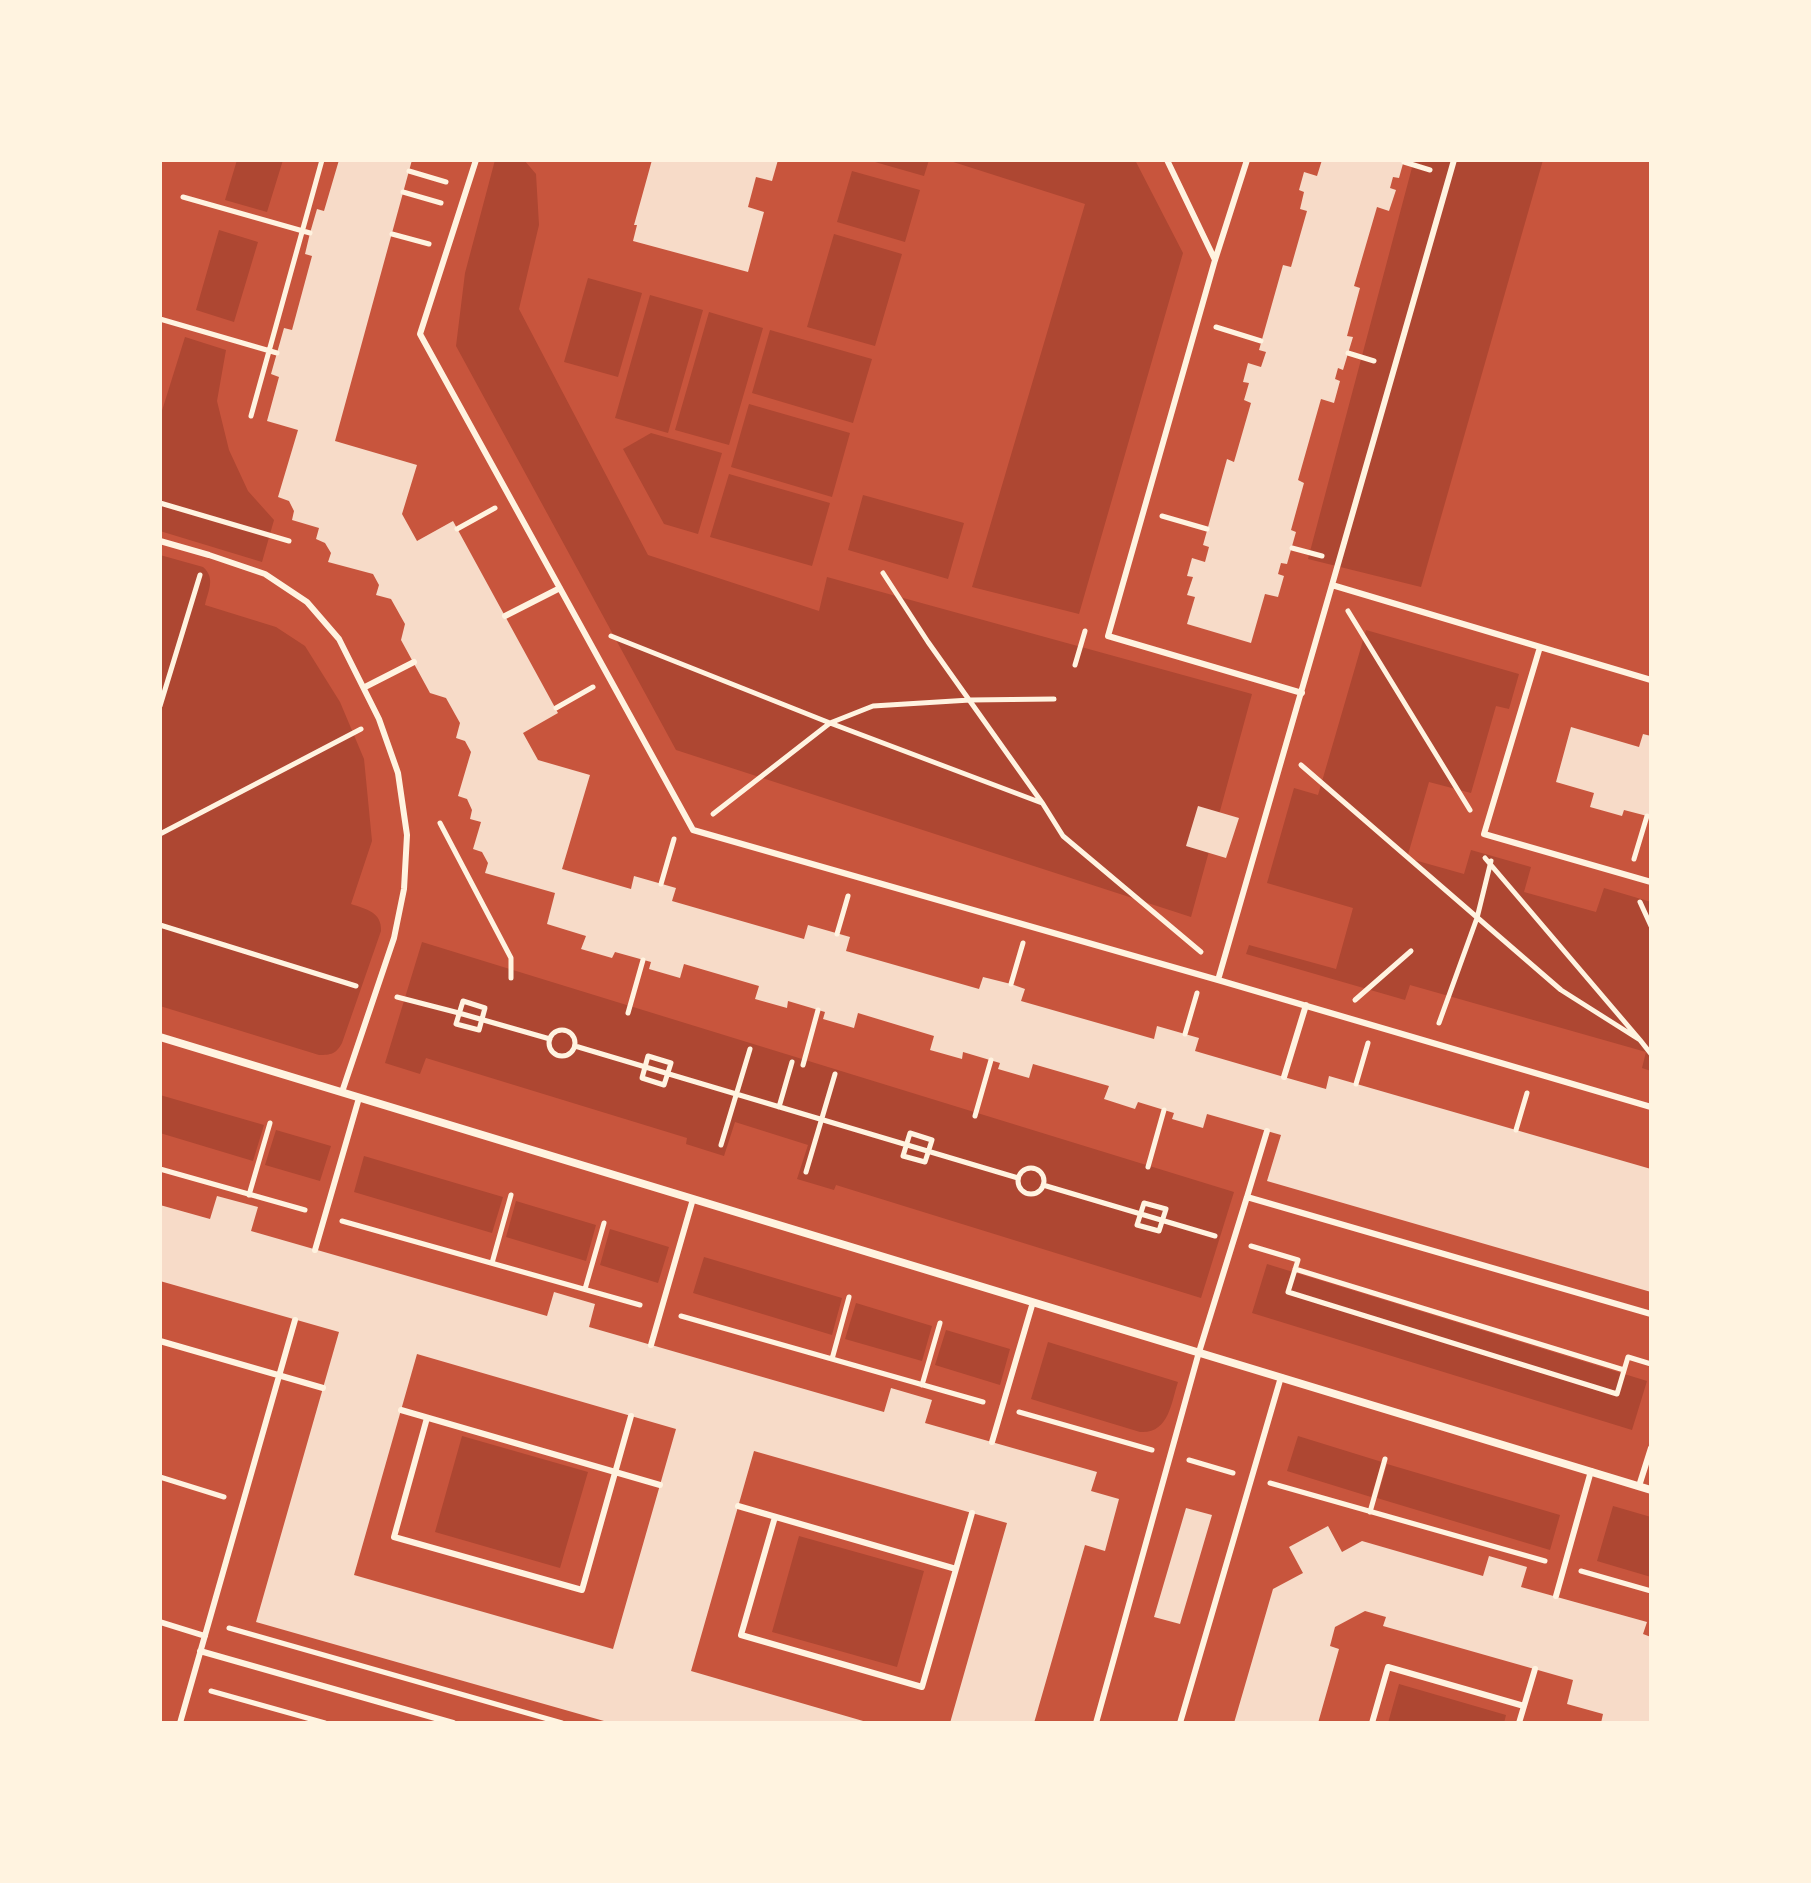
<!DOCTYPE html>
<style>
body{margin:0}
#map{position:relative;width:1811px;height:1883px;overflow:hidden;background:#c8553d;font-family:Manrope,sans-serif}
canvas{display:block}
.frame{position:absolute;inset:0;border:162px solid #fff3e0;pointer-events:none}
</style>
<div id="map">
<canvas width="1811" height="1883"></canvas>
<div class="frame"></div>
</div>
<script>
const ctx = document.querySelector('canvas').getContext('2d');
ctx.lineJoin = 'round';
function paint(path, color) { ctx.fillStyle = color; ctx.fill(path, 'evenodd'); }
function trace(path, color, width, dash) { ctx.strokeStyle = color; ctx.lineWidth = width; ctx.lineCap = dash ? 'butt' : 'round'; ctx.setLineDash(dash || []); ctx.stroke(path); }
paint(new Path2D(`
 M237 160H283L267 212 225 200Z
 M495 160H524L536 174 539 225 519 309 648 555 819 611 827 577 1252 694 1191 917 676 750 456 346 465 273Z
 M868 160H929L924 176Z
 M947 160H1135L1183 253 1079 614 972 587 1085 204Z
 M1414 160H1543L1421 587 1308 559Z
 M852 171 920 190 905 242 837 222Z
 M219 230 258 242 234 322 196 310Z
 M834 234 902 254 875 346 807 327Z
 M588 278 642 293 618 377 564 362Z
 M650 295 703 310 668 433 615 418Z
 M709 312 763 328 729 445 675 430Z
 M770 330 872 359 853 423 752 393Z
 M185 337 226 350 217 401 229 450 248 491 274 520 262 562 160 531V417Z
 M749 404 850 433 832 497 731 467Z
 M651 433 722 453 698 534 664 524 623 449Z
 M729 474 830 503 812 566 710 537Z
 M863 495 964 523 948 579 848 550Z
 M160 555 203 567C216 578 208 591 205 605L276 627 305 646 340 702 364 759 372 841 351 904C366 909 382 912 381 931L342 1043C336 1054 331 1055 319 1055L160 1006Z
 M1366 630 1519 674 1509 709 1496 706 1471 793 1429 782 1407 858 1464 874 1471 850 1531 867 1524 892 1596 912 1604 888 1651 902V1071L1642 1068 1646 1052 1410 985 1405 1000 1246 954 1249 945 1336 969 1353 908 1267 883 1294 788 1318 795Z
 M422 942 1234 1192 1201 1298 836 1185 834 1190 797 1179 808 1145 735 1122 724 1156 686 1144 687 1138 426 1058 420 1074 385 1063Z
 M160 1095 264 1125 253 1161 160 1133Z
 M276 1130 331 1146 320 1181 265 1165Z
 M364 1156 503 1197 492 1233 354 1192Z
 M516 1201 596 1225 586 1261 506 1237Z
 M610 1229 669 1247 658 1283 600 1265Z
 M704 1257 842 1298 832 1335 693 1293Z
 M1267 1264 1647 1381 1632 1430 1252 1313Z
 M856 1303 932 1326 922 1361 845 1339Z
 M946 1330 1010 1349 1000 1385 935 1365Z
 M1048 1342 1178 1382C1171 1403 1169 1434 1140 1432L1031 1399Z
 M462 1436 588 1472 560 1568 435 1532Z
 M1298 1436 1382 1462 1371 1497 1287 1471Z
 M1387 1464 1560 1515 1550 1550 1377 1498Z
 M1613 1506 1651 1517V1577L1597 1561Z
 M799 1536 924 1571 897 1667 772 1632Z
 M1399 1684 1506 1715 1504 1723H1388Z`), '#ae4732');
paint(new Path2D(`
 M339 160H412L335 441 417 465 402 514 417 541 453 521 558 713 523 733 538 760 590 775 562 869 631 889 634 876 676 888 672 901 804 939 808 925 850 937 846 951 979 989 983 977 1011 984 1025 989 1021 1001 1154 1039 1157 1026 1199 1038 1195 1051 1284 1077 1326 1089 1329 1076 1651 1169V1292L1267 1181 1281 1135 1207 1114 1203 1128 1172 1119 1174 1113 1138 1102 1135 1109 1104 1099 1109 1086 1033 1064 1029 1078 998 1069 1000 1063 963 1052 962 1059 930 1050 934 1036 858 1013 854 1028 823 1019 825 1012 788 1001 787 1008 755 999 759 986 684 964 680 978 649 969 651 962 615 952 612 958 581 949 586 936 547 924 555 893 485 873 488 863 482 852 473 849 481 822 470 819 472 810 467 799 458 796 471 752 465 741 456 738 460 723 446 698 430 693 401 640 405 624 391 599 376 595 379 585 373 574 328 562 331 553 325 543 316 539 319 528 292 520 294 511 289 501 278 497 298 430 267 421 279 377 271 374 284 328 292 330 312 256 305 254 310 233 317 209 324 211Z
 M652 160H778L772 181 756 177 748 207 764 212 748 272 633 241 637 225H634Z
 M1322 160H1404L1399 178 1393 177 1390 188 1396 190 1389 211 1377 207 1354 286 1360 288 1347 336 1353 337 1343 370 1338 368 1335 379 1340 381 1334 403 1321 399 1298 480 1304 483 1291 530 1296 532 1287 564 1281 563 1278 574 1284 576 1278 597 1265 594 1251 643 1187 624 1195 597 1187 595 1193 577 1187 576 1192 558 1205 562 1209 547 1203 545 1227 459 1234 462 1251 403 1244 400 1249 383 1243 382 1248 363 1261 367 1266 352 1259 350 1283 265 1291 267 1307 211 1300 209 1304 192 1299 190 1304 172 1317 176Z
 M1571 727 1639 747 1643 734 1651 736V817L1624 810 1622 816 1590 807 1594 793 1556 782Z
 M1198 806 1239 818 1226 858 1186 846Z
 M217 1196 258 1207 251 1231 547 1316 554 1292 595 1304 589 1327 884 1412 891 1388 932 1400 925 1423 1097 1472 1091 1491 1119 1499 1105 1551 1085 1545 1034 1723H950L1007 1523 754 1451 691 1671 870 1723H611L256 1622 339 1332 160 1281V1205L210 1219ZM417 1354 676 1429 613 1649 354 1575Z
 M1186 1508 1212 1515 1180 1624 1154 1617Z
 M1328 1526 1342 1552 1362 1541 1483 1576 1489 1556 1527 1567 1521 1587 1647 1622 1643 1634 1651 1637V1723H1601L1603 1714 1567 1704 1573 1680 1383 1626 1386 1617 1365 1611 1335 1627 1330 1646 1339 1649 1318 1723H1234L1273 1589 1303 1573 1289 1547Z`), '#f7dbc8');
trace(new Path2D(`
 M1404 162 1430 170
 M409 171 446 182
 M403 192 441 203
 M183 197 310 233
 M392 234 429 244
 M160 319 277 353
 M1216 327 1261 341
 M1348 353 1374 361
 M251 416 322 160
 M160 503 289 541
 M1162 516 1207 529
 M457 529 495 508
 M1292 548 1322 556
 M883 573 928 642 1043 804 1063 836 1201 952
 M1348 611 1470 810
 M611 636 830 723 1042 803
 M1075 665 1085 631
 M160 706 200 575
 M556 708 593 687
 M1301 765 1561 990 1640 1040 1651 1054
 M713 814 830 723 873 706 970 700 1054 699
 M440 823 511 958V978
 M160 834 361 729
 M1485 858 1640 1040
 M1634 859 1647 816
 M661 884 674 839
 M1640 902 1651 926
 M160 925 356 986
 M837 934 848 896
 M1011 984 1023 943
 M397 997 459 1013 550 1039
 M1355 1000 1411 951
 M463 1001 485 1008 479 1030 456 1024Z
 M628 1013 643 960
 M1439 1023 1477 918 1491 861
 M549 1043a13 13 0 1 1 26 0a13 13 0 1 1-26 0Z
 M1185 1034 1197 993
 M575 1046 1018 1178
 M648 1056 671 1063 664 1085 642 1078Z
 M803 1065 818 1010
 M1356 1084 1368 1043
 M779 1107 792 1062
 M975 1116 991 1060
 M1516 1130 1527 1093
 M910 1133 932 1140 925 1162 903 1156Z
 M721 1145 750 1049
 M1148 1167 1164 1110
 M1018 1181a13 13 0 1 1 26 0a13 13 0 1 1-26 0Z
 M160 1169 305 1210
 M806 1172 835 1074
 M1043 1185 1215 1236
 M249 1195 270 1123
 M1144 1203 1166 1209 1159 1231 1137 1225Z
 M342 1221 640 1305
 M1251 1246 1298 1260 1288 1292 1617 1394 1628 1357 1651 1364
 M492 1263 511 1195
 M1295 1269 1624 1370
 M585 1289 604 1223
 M681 1316 983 1402
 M832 1359 849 1297
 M922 1385 940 1323
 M1019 1412 1152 1450
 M1189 1460 1233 1473
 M160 1477 224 1497
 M1270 1483 1545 1561
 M1370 1512 1385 1459
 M1581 1571 1651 1591
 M229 1628 562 1723
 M211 1691 325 1723`), '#fff3e0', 5);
trace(new Path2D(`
 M476 160 420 334 693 830 1218 980 1651 1107
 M1167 160 1215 260
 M1247 160 1215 260 1108 636 1302 693
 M160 541 209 555 265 574 307 602 339 639 379 719 398 773 407 835 404 889 394 938 342 1092
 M1332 585 1454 160
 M505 616 560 588
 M1540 647 1484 834 1651 882
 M365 687 414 662
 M1218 980 1332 585 1651 680
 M1284 1077 1306 1005
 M1247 1197 1267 1131
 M315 1250 359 1098
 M160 1341 323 1388
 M651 1345 693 1199
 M401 1410 660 1485
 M427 1418 394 1537 582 1590 631 1416
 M992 1442 1033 1302
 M1639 1486 1651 1448
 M738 1506 956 1569 922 1687 741 1635 775 1517
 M956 1569 972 1513
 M1556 1596 1591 1471
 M160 1622 205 1636
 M200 1651 453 1723
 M180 1723 295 1320
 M1096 1723 1199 1352 1247 1197 1651 1314
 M1180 1723 1281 1377
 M1372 1723 1388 1667 1524 1706
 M1519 1723 1535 1669`), '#fff3e0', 6);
trace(new Path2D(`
 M160 1037 1651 1490`), '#fff3e0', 8);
</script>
